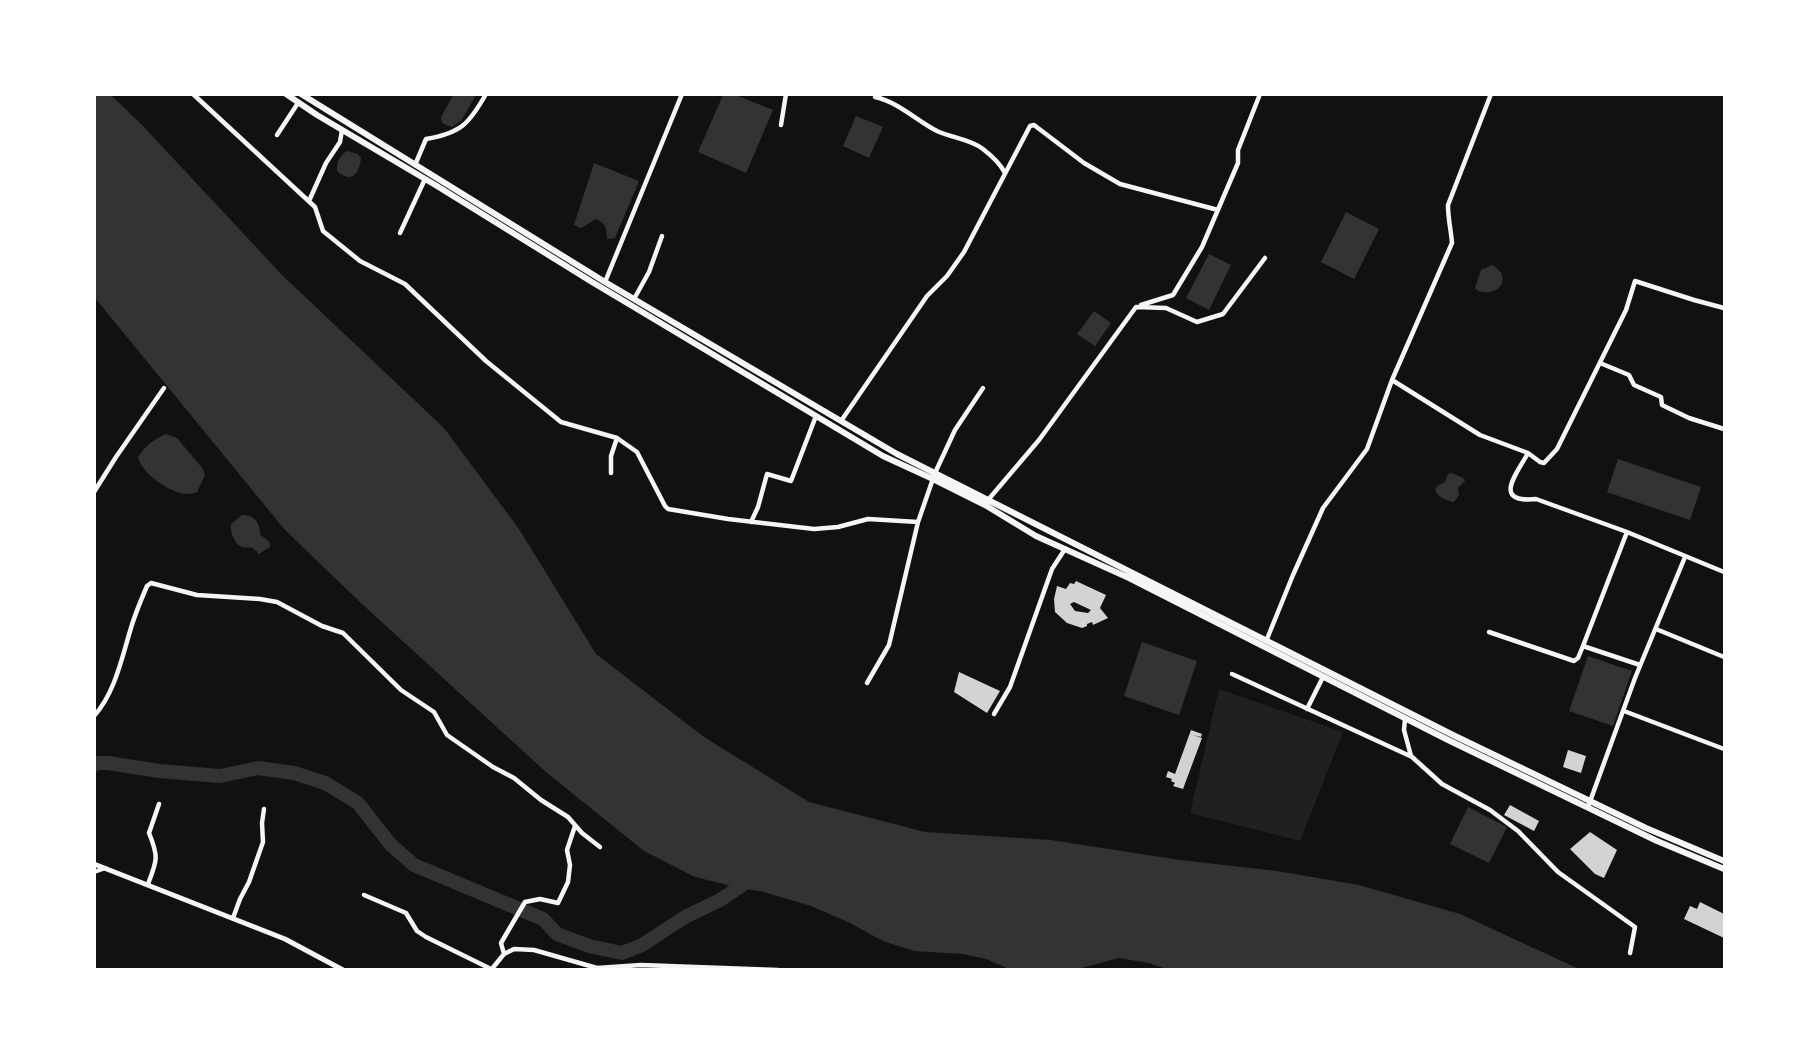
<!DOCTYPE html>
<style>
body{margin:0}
#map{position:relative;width:1819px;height:1064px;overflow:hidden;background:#111;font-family:Karla,sans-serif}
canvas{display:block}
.frame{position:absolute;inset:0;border:96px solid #fff;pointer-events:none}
</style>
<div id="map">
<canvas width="1819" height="1064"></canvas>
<div class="frame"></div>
</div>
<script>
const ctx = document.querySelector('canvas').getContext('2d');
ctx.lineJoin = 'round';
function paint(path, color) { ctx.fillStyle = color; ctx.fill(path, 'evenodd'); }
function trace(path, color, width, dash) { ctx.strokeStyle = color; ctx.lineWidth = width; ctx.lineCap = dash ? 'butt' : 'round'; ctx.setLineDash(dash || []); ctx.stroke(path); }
paint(new Path2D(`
 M1219 689 1343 732 1300 841 1190 813Z`), '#202020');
paint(new Path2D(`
 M94 95H111L143 126 284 277 444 428 519 529 596 654 704 737 809 802 925 832 1051 840 1180 860 1277 871 1359 885 1460 914 1579 969 1169 970 1149 963 1119 958 1078 969H1009L986 959 963 954 914 951 883 941 848 922 811 906 764 892 736 887 695 877 644 851 546 772 362 604 285 530 95 298Z
 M453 95H476L461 121 452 127C445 125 441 124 441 117Z
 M723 95H736L773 110 746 173 698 152Z
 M856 116 883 127 869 158 843 146Z
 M347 151 358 154 361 158C359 174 352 184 337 171 336 163 340 155 347 151Z
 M594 163 639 181 615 238 607 239C607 229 606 223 596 219L581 228 574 225Z
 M1346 212 1379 229 1354 279 1321 262Z
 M1209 254 1231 265 1209 310 1186 298Z
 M1492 265C1513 276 1500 298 1478 291L1475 288 1481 270Z
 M1094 311 1111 323 1095 346 1077 334Z
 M166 434 177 438 203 469 205 475 197 492C194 493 190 494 186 494 170 493 141 473 138 457 145 446 154 439 166 434Z
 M1618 459 1701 487 1690 520 1607 492Z
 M1452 473 1463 478 1465 481 1458 488 1459 495 1454 502C1447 501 1437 497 1435 490L1437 486 1445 482 1448 474Z
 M242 515C254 515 260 522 260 534 264 539 271 539 270 547L259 554 253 548C249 547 246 548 242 547 234 544 230 531 231 524Z
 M1142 642 1197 661 1179 715 1124 696Z
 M1588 656 1632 671 1613 726 1569 711Z
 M1468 807 1507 827 1489 863 1450 844Z`), '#333');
trace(new Path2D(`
 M94 765 97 763H108L159 771 220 776 258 768 294 773 325 783 358 803 391 845 414 865 543 919 557 934 589 946 622 953 642 945 685 917 720 900 753 878`), '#333', 14);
paint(new Path2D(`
 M1076 581 1106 595 1100 608 1108 618 1093 625 1092 622 1087 624V626L1082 628 1067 623 1055 612 1054 599 1057 586 1066 589 1070 583 1074 584ZM1074 602 1091 610 1088 613 1075 611 1070 604Z
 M959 672 1000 691 987 713 954 692Z
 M1191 730 1202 734 1201 737 1193 735 1202 738 1183 789 1173 786 1175 783 1171 781 1172 779 1166 777 1168 771 1175 774Z
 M1568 750 1586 756 1581 773 1563 767Z
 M1510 805 1539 821 1534 831 1504 815Z
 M1590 832 1617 850 1604 878 1595 874 1570 849Z
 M1700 902 1724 914V938L1684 919 1690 906 1697 909Z`), '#d3d3d3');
trace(new Path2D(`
 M193 94 315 207 323 231 360 261 405 284 486 361 561 422 617 438 637 452 665 506 668 509 728 519 814 529 838 527 868 519 918 522
 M876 94 875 97C898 102 916 120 937 131 952 138 970 139 983 149 992 156 1000 163 1005 173
 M781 125 786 94
 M277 135 298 103
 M415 165 426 139C461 133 469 124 486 94
 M309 201 326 163 340 142 342 130
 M400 233 425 179
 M605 282 682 94
 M634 299 649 272 662 236
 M1141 305 1173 295 1202 247 1238 163V150L1260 94
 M1600 363 1629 375 1634 385 1661 397 1662 405 1689 418 1724 429
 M1392 380 1480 435 1528 453 1540 462 1544 463 1557 449 1626 310 1635 281 1694 300 1724 308
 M841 421 927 296 947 276 964 252 1030 126 1034 125 1084 163 1120 184 1218 210
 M1528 453C1516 475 1492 503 1536 499L1627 532 1724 572
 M611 473V456L617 438
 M94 492 116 457 164 388
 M988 500 1039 440 1136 307 1166 308 1197 322 1223 314 1265 258
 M751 522 758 507 767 474 791 481 816 416
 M1627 532 1583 646 1640 665
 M1656 629 1724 657
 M1489 632 1574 661 1578 658 1583 646
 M1267 639 1293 575 1323 508 1367 449 1392 380 1452 243C1451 230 1448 219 1448 205L1491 94
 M1232 674 1410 756
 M867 683 889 645 918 522 935 473 955 430 983 388
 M1307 709 1323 677
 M1624 711 1724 749
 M994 714 1010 687 1052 569 1065 549
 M94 716C115 693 122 657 131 628 135 614 141 600 147 586L151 583 197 595 260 599 277 602 322 626 343 633 401 690 434 712 447 735 493 767 514 778 541 800 568 817 582 833 600 847
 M1405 719 1404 730 1411 756 1442 784 1490 810 1518 831 1558 872 1635 927 1630 953
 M1588 807 1635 678 1685 557
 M94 872 105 868
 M148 884C157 861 159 857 149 833L159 804
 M364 895 406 913 417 931 426 937 491 969
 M233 918 240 899 249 882 263 842 262 823 264 809
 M504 954 501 943 525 902 540 899 558 903 568 882 570 865 567 850 575 826
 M491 970 504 954 514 949 534 950 597 968 641 965 778 970`), '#f5f5f5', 4.5);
trace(new Path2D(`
 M94 864 285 939 343 970`), '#f5f5f5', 5);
trace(new Path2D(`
 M286 94 317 115 437 186 592 282 883 456 933 479 985 505 1036 536 1129 578 1448 740 1657 841 1724 869
 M301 94 605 282 897 454 1453 735 1646 828 1724 861`), '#f5f5f5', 6);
</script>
